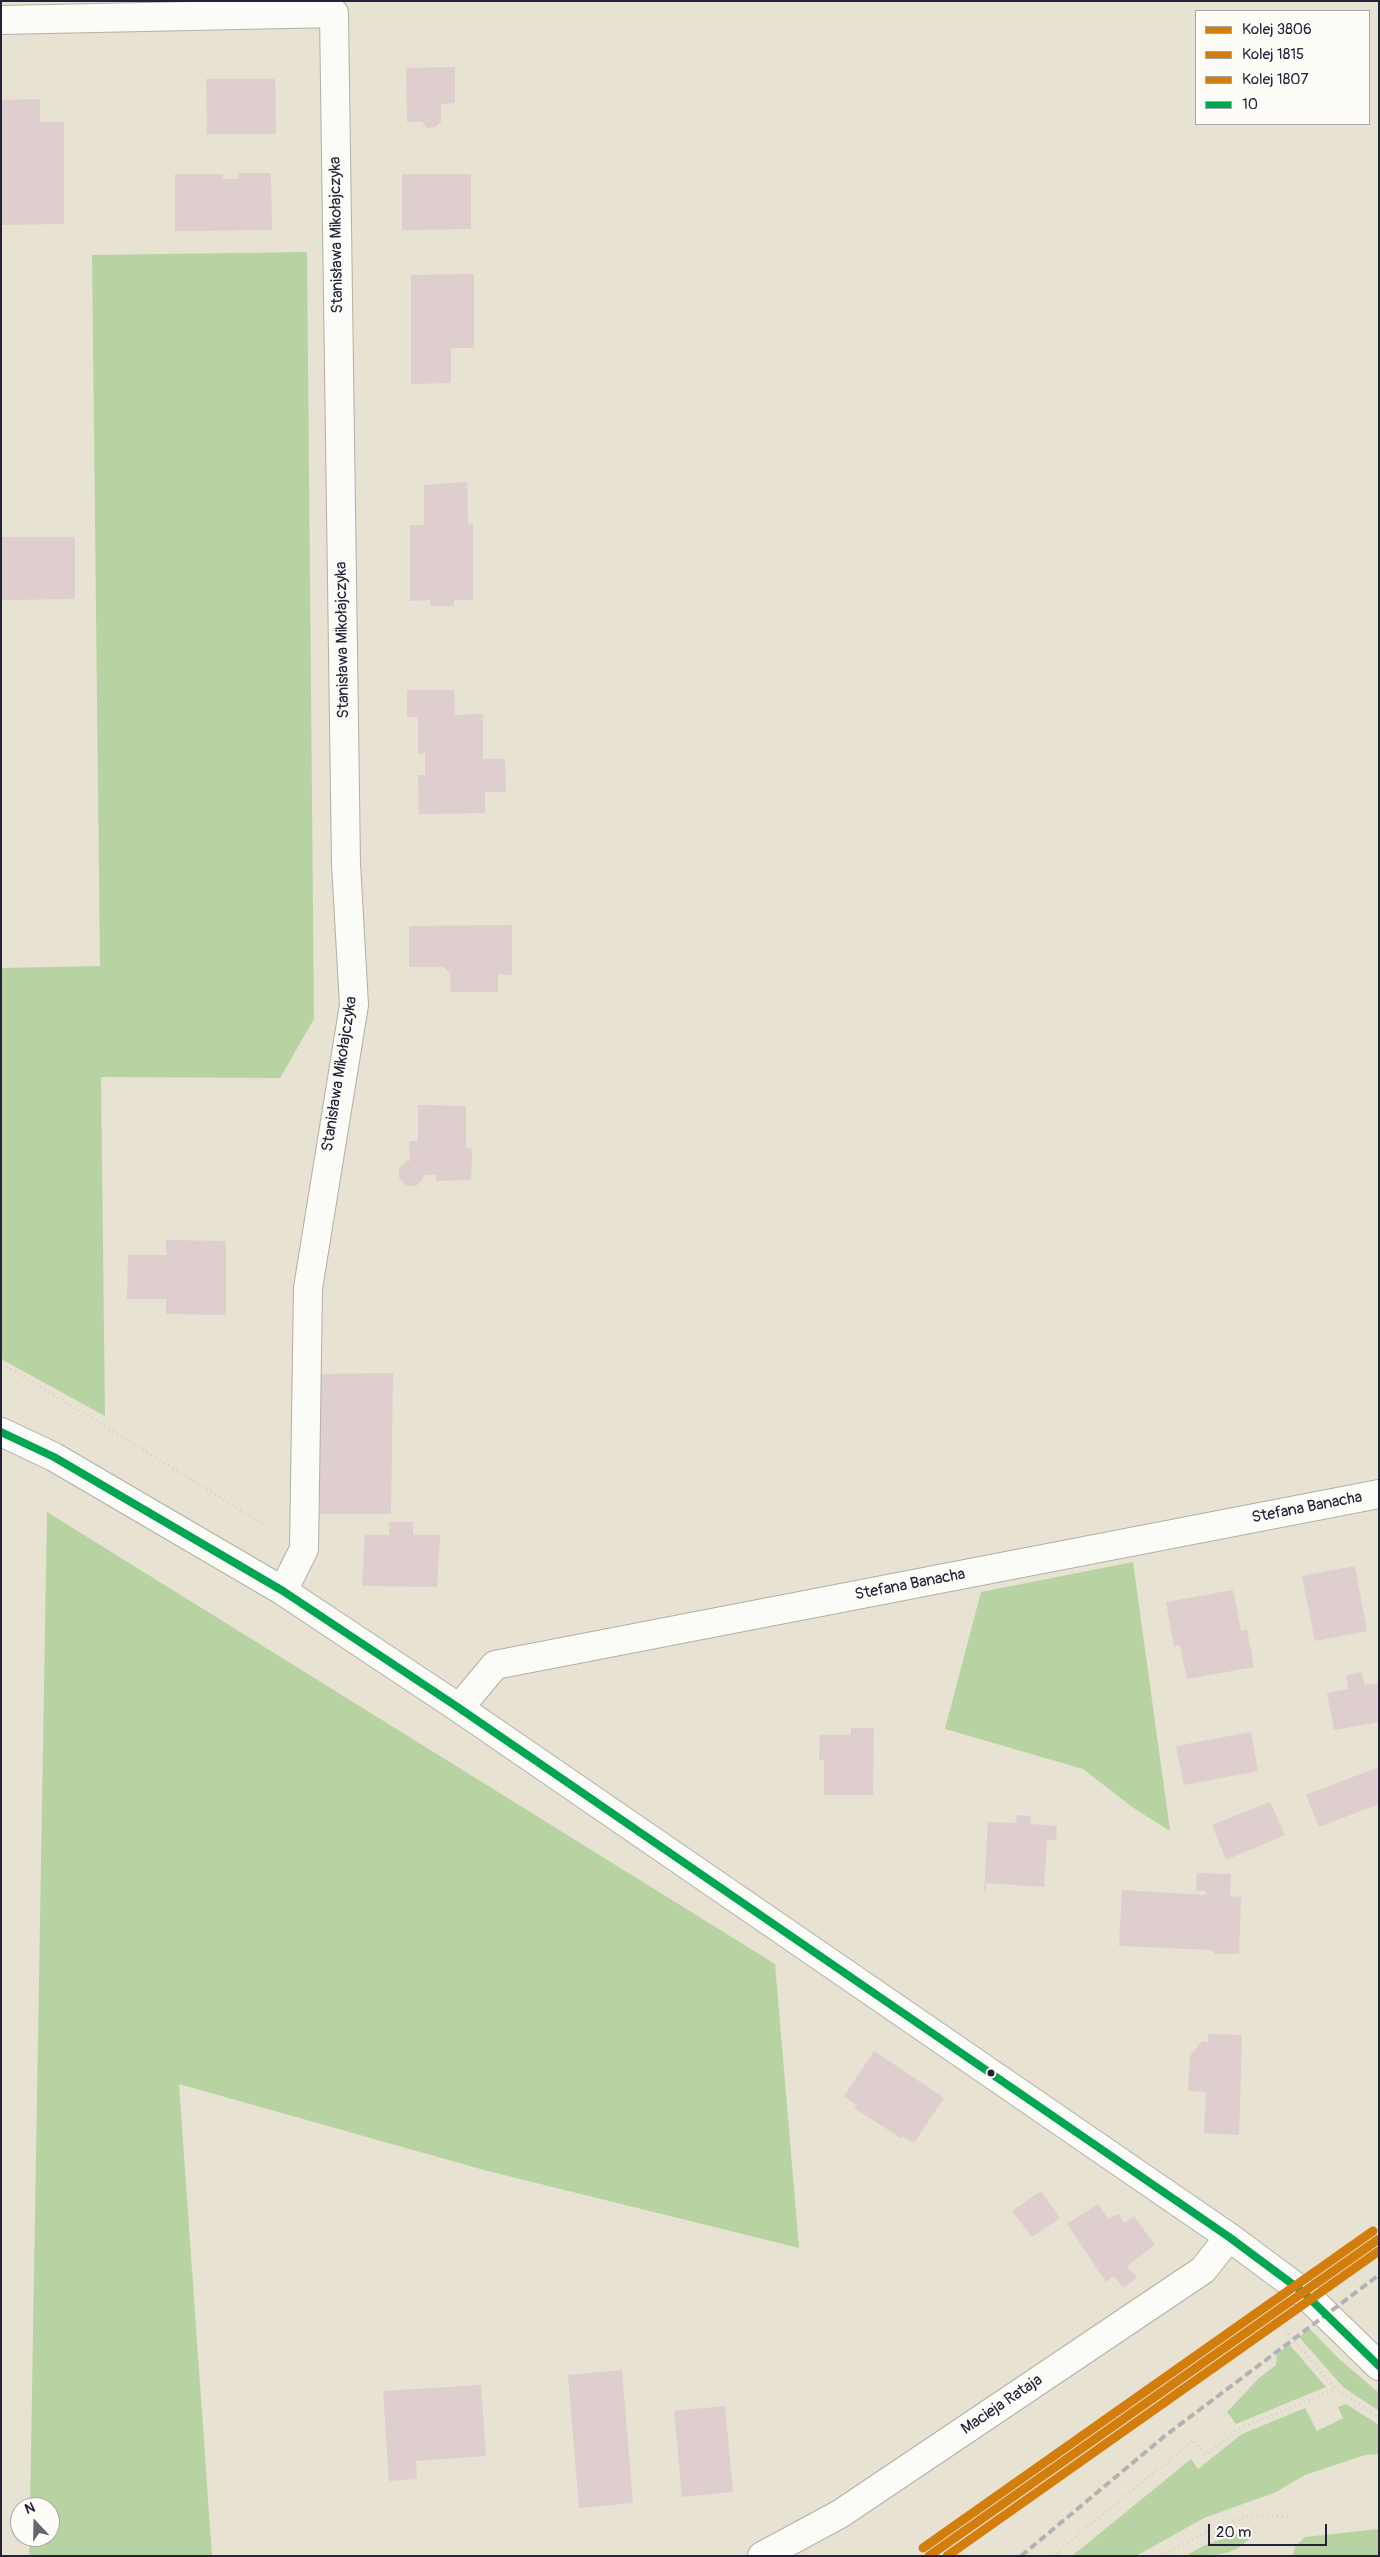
<!DOCTYPE html>
<meta charset="utf-8">
<style>
body{margin:0}
#map{position:relative;width:1380px;height:2557px;overflow:hidden;background:#e7e2d2;font-family:Pangolin,sans-serif}
canvas{display:block}
.frame{position:absolute;inset:0;border:2px solid #22223b;pointer-events:none}
.legend{position:absolute;left:1195px;top:10px;width:175px;height:115px;box-sizing:border-box;background:#fdfcf7;border:1px solid #a5a5ac;margin:0;padding:6px 9px;list-style:none;font-size:15px;color:#22223b}
.legend li{display:flex;align-items:center;gap:10px;height:25px}
.legend b{width:25px;border:1px solid #a5a5ac}
.north{position:absolute;left:10px;top:2497px;width:50px;height:50px;box-sizing:border-box;background:#fdfcf7;border:1px solid #a5a5ac;border-radius:50%;rotate:339deg;font-size:14px;font-weight:700;line-height:20px;text-align:center;color:#22223b}
.north::after{content:'';display:block;margin:auto;width:18px;height:22px;background:#676570;clip-path:polygon(50% 0,100% 100%,50% 72%,0 100%)}
.scale{position:absolute;left:1208px;top:2524px;width:119px;height:22px;box-sizing:border-box;border:2px solid #22223b;border-top:0;padding-left:6px;font-size:15px;line-height:18px;white-space:nowrap;color:#22223b;-webkit-text-stroke:4px #fdfcf7;paint-order:stroke}
</style>
<div id="map">
<canvas width="1380" height="2557"></canvas>
<div class="frame"></div>
<ul class="legend">
<li><b style="height:6px;background:#d37e0c"></b>Kolej 3806</li>
<li><b style="height:6px;background:#d37e0c"></b>Kolej 1815</li>
<li><b style="height:6px;background:#d37e0c"></b>Kolej 1807</li>
<li><b style="height:6px;background:#00a651"></b>10</li>
</ul>
<div class="north">N</div>
<div class="scale">20 m</div>
</div>
<script>
const ctx = document.querySelector('canvas').getContext('2d');
ctx.lineJoin = 'round';
function paint(path, color) { ctx.fillStyle = color; ctx.fill(path, 'evenodd'); }
function trace(path, color, width, dash) { ctx.strokeStyle = color; ctx.lineWidth = width; ctx.lineCap = dash ? 'butt' : 'round'; ctx.setLineDash(dash || []); ctx.stroke(path); }
function write(font, color, halo, rows, align = 'center') {
  ctx.font = font + ' Pangolin,sans-serif'; ctx.lineWidth = 4; ctx.setLineDash([]); ctx.textBaseline = 'middle'; ctx.strokeStyle = halo; ctx.fillStyle = color; for (const [text, x, y, turn = 0] of rows) {
    ctx.save(); ctx.translate(x, y); ctx.rotate((+turn || 0) * Math.PI / 180); ctx.textAlign = isNaN(turn) ? turn : align; if (halo) ctx.strokeText(text, 0, 0); ctx.fillText(text, 0, 0); ctx.restore();
  }
}
paint(new Path2D(`
 M307 252 314 1019 280 1078 101 1077 105 1416 1 1359V968L100 966 92 255Z
 M47 1512 775 1964 799 2248 484 2170 179 2084 212 2556H29L30 2537H50V2507H30Z
 M1133 1562 1170 1831 1132 1807 1083 1769 945 1729 981 1592Z
 M1310 2329 1337 2357 1379 2393V2411L1343 2387 1299 2337Z
 M1289 2344 1326 2387 1236 2424 1227 2412 1259 2378 1276 2365 1277 2355Z
 M1346 2404 1379 2425V2454L1365 2455 1305 2475 1276 2492 1204 2518 1136 2556H1072L1191 2459 1198 2469 1242 2434 1305 2408 1317 2431 1343 2418 1338 2407Z
 M1250 2528 1253 2532C1241 2557 1209 2556 1185 2556L1203 2546Z
 M1379 2529V2556H1293L1295 2547 1305 2537Z`), '#b7d3a1');
paint(new Path2D(`
 M455 67V103L441 104V122L435 127 427 128 422 122H407L406 68Z
 M206 79H275L276 134H207Z
 M40 99V122H64V224L1 225V100Z
 M238 173H271L272 230 175 231V174H223V179H238Z
 M402 174H471V229L402 230Z
 M474 274V348H451V383L411 384V275Z
 M467 482 468 524 473 523V600H454V606H430V600L410 601V525H424V485Z
 M1 537H75V599L1 600Z
 M407 690H454L455 715 483 714V759H505L506 792H485V813L419 814 418 775H425V753L418 754V717H407Z
 M512 925V975L498 974V992H451L450 973 443 967H409V926Z
 M418 1105 466 1106V1148L472 1149 471 1180 436 1181V1175H424L423 1179 416 1186H406L399 1178V1168L406 1161H410L409 1141H418Z
 M166 1240 226 1241V1315L166 1314V1299H127L128 1255H166Z
 M393 1373 391 1514H320L318 1374Z
 M389 1522H413V1535H440L437 1587 362 1586 365 1535H389Z
 M1355 1566 1367 1631 1315 1641 1302 1576Z
 M1233 1590 1241 1631 1247 1629 1254 1667 1187 1679 1180 1645 1174 1646 1166 1602Z
 M1362 1672 1365 1685 1379 1683V1722L1334 1730 1327 1693 1348 1689 1346 1676Z
 M851 1728H874L873 1795H824V1760H819L820 1735H851Z
 M1251 1732 1258 1771 1184 1785 1176 1746Z
 M1379 1767V1804L1319 1827 1306 1795Z
 M1270 1802 1285 1835 1226 1860 1212 1825Z
 M1017 1815 1031 1816 1030 1824 1057 1826 1056 1840H1047L1044 1887 986 1883V1891L984 1892 988 1822 1016 1823Z
 M1197 1873 1231 1874 1230 1896 1241 1897 1239 1954H1215L1212 1950 1119 1946 1122 1890 1206 1895V1891H1196Z
 M1208 2034 1242 2035 1239 2135 1204 2133 1206 2092 1188 2091 1190 2056 1202 2041 1208 2042Z
 M874 2051 944 2098 914 2143 902 2136 901 2138 854 2108 856 2105 844 2096Z
 M1041 2191 1060 2218 1032 2237 1012 2211Z
 M1098 2204 1108 2219 1119 2214 1124 2223 1134 2216 1155 2245 1127 2266 1137 2278 1123 2288 1114 2276 1106 2282 1067 2224Z
 M622 2370 633 2503 579 2508 568 2375Z
 M481 2385 486 2456 416 2461 417 2479 389 2481 383 2391Z
 M725 2406 733 2492 682 2497 674 2411Z`), '#decece');
const minor = new Path2D(`
 M1 20 334 13 346 864 354 1005 308 1288 304 1549 283 1591
 M1 1432 54 1457 283 1591 459 1708 1229 2237 1303 2292 1379 2366
 M459 1708 495 1665 1379 1494
 M762 2556 840 2514 1203 2270 1229 2237`);
trace(minor, '#b2afa7', 30);
trace(new Path2D(`
 M1 1365 18 1373 270 1528
 M1272 2315 1336 2389 1379 2418
 M1052 2556 1194 2440 1205 2455 1239 2429 1336 2389
 M1161 2556 1211 2529 1248 2516 1290 2517`), '#d2d1cf', 3, [1, 4]);
trace(minor, '#fbfbf8', 28);
trace(new Path2D(`
 M1021 2556 1166 2435 1379 2275`), '#b3b2b3', 4, [8, 4]);
trace(new Path2D(`
 M1 1432 54 1457 283 1591 459 1708 1229 2237 1303 2292 1379 2366`), '#00a651', 8);
trace(new Path2D(`
 M929 2556 1379 2239`), '#d37e0c', 9);
trace(new Path2D(`
 M947 2556 1379 2251`), '#d37e0c', 9);
trace(new Path2D(`
 M923 2548 1373 2231`), '#d37e0c', 9);
for (const [x, y, r, color] of [
 [991,2073,4.5,"#22223b"]
]) { const dot = new Path2D(); dot.arc(x, y, r, 0, 2 * Math.PI); ctx.fillStyle = color; ctx.fill(dot); trace(dot, '#fdfcf7', 2); }
write('16px', '#22223b', '#fdfcf7', [
 ["Stanisława Mikołajczyka",337,235,-91],
 ["Stanisława Mikołajczyka",343,640,-91],
 ["Stanisława Mikołajczyka",340,1074,-81],
 ["Stefana Banacha",1307,1508,-11],
 ["Stefana Banacha",910,1585,-11],
 ["Macieja Rataja",1002,2405,-34]
]);
</script>
